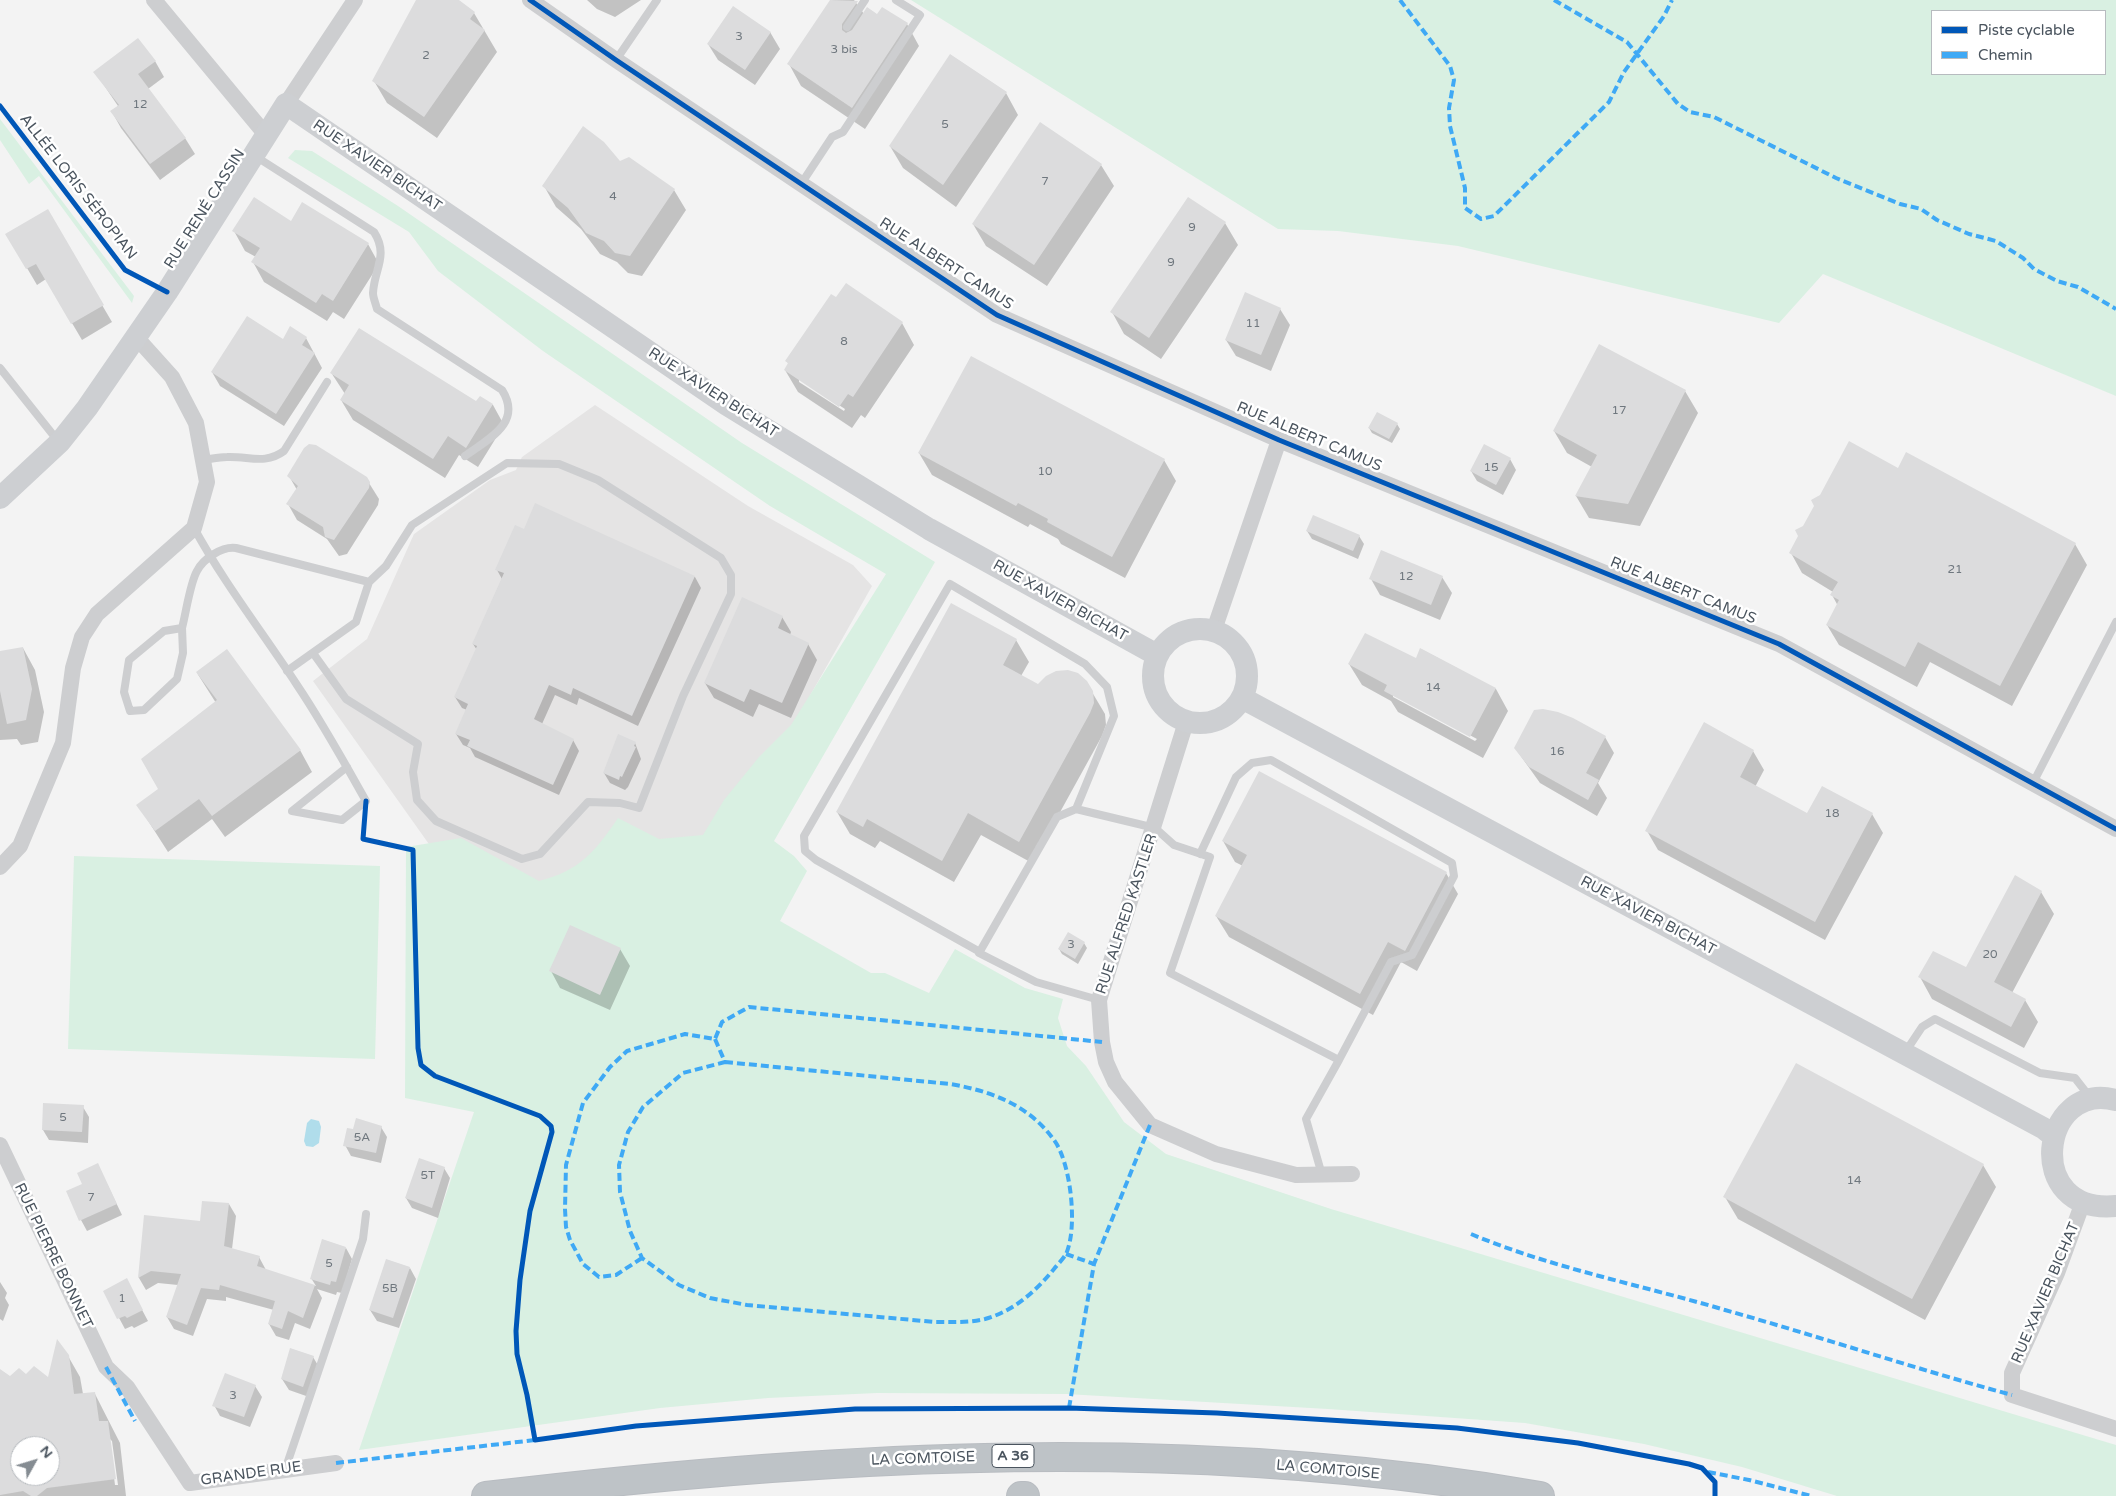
<!DOCTYPE html>
<meta charset="utf-8">
<style>
body{margin:0}
#map{position:relative;width:2116px;height:1496px;overflow:hidden;background:#f3f3f3;font-family:"Varela Round",sans-serif}
canvas{display:block}
.legend{position:absolute;left:1931px;top:10px;width:175px;height:65px;box-sizing:border-box;background:#fff;border:1px solid #b7bbbf;margin:0;padding:6px 9px;list-style:none;font-size:15px;color:#4a545e}
.legend li{display:flex;align-items:center;gap:10px;height:25px}
.legend b{width:25px;border:1px solid #b7bbbf}
.north{position:absolute;left:10px;top:1436px;width:50px;height:50px;box-sizing:border-box;background:#fff;border:1px solid #b7bbbf;border-radius:50%;rotate:51deg;font-size:14px;font-weight:700;line-height:20px;text-align:center;color:#4a545e}
.north::after{content:'';display:block;margin:auto;width:18px;height:22px;background:#858c92;clip-path:polygon(50% 0,100% 100%,50% 72%,0 100%)}
</style>
<div id="map">
<canvas width="2116" height="1496"></canvas>
<ul class="legend">
<li><b style="height:6px;background:#0057b8"></b>Piste cyclable</li>
<li><b style="height:6px;background:#3fa9f5"></b>Chemin</li>
</ul>
<div class="north">N</div>
</div>
<script>
const ctx = document.querySelector('canvas').getContext('2d');
ctx.lineJoin = 'round';
function paint(path, color) { ctx.fillStyle = color; ctx.fill(path, 'evenodd'); }
function trace(path, color, width, dash) { ctx.strokeStyle = color; ctx.lineWidth = width; ctx.lineCap = dash ? 'butt' : 'round'; ctx.setLineDash(dash || []); ctx.stroke(path); }
function write(font, color, halo, rows, align = 'center') {
  ctx.font = font + ' "Varela Round",sans-serif'; ctx.lineWidth = 5; ctx.setLineDash([]); ctx.textBaseline = 'middle'; ctx.strokeStyle = halo; ctx.fillStyle = color; for (const [text, x, y, turn = 0] of rows) {
    ctx.save(); ctx.translate(x, y); ctx.rotate((+turn || 0) * Math.PI / 180); ctx.textAlign = isNaN(turn) ? turn : align; if (halo) ctx.strokeText(text, 0, 0); ctx.fillText(text, 0, 0); ctx.restore();
  }
}
paint(new Path2D(`
 M595 405 748 506 853 565 872 586 789 733 586 1065 313 681 367 639 414 534 490 480 516 470 522 457Z`), '#e5e4e4');
paint(new Path2D(`
 M911 0H2116V396L1823 274 1779 323 1458 246 1338 231 1278 229ZM2105 11V74H1932V11Z
 M0 119 134 296 132 303 39 176 29 184 0 140Z
 M295 150 312 151 398 206 742 443 935 562 774 841 794 856 807 871 780 921 871 973H885L929 993 955 949 1025 988 1063 999 1058 1018 1067 1046 1086 1066 1124 1122 1166 1154 1331 1209 2116 1445V1496H1837L1742 1467 1644 1444 1525 1423 1328 1409 1066 1394 877 1393 768 1398 660 1408 359 1450 474 1112 405 1098 406 847 461 838 539 881C579 871 595 852 618 818L659 839 703 835 724 800 759 757 791 725 886 574 770 506 543 351 438 271 409 232 288 158Z
 M74 856 380 866 375 1059 68 1049Z`), '#d9f0e2');
paint(new Path2D(`
 M311 1119 319 1121 321 1127 319 1143 313 1147 306 1146 304 1141 307 1123Z`), '#b0ddeb');
paint(new Path2D(`
 M418 0H456L474 13 497 52 437 138 387 103 374 81Z
 M587 0H641L615 17 597 9Z
 M832 0H854L864 14 907 24 919 46 865 129 801 86 789 64Z
 M770 32 780 49 755 85 718 60 708 44Z
 M155 61 164 77 148 89 185 138 195 154 160 180 121 128 112 112 118 106 95 72Z
 M1006 93 1018 115 956 207 903 168 890 146Z
 M619 162 674 190 686 210 642 276 628 273 617 262 600 254 581 229 556 207 544 186Z
 M1101 165 1114 186 1047 286 986 246 973 224Z
 M1188 198 1225 223 1238 245 1161 359 1124 334 1112 312Z
 M47 211 112 322 82 340 46 279 37 285 7 234Z
 M291 222 368 244 379 264 344 319 333 312 327 321 264 282 253 262 256 257 245 251 234 231Z
 M1280 309 1290 325 1271 371 1236 356 1226 340Z
 M902 323 914 345 865 418 861 415 852 428 798 392 785 370 789 365 787 361ZM799 379 845 409 844 411 799 382Z
 M306 338 322 368 284 426 220 386 212 372 283 341Z
 M332 374 476 403 480 397 493 405 504 425 478 467 459 455 445 478 353 420 341 400 345 394Z
 M1685 391 1698 413 1640 526 1589 518 1576 496 1592 467 1567 453 1554 431Z
 M1397 424 1400 429 1392 443 1372 433 1369 428Z
 M919 453 1164 460 1176 481 1125 578 1061 544 1058 539 1030 524 1028 527 932 475Z
 M1510 459 1516 470 1503 495 1477 481 1471 471Z
 M1899 469 2075 544 2087 565 2012 706 1930 662 1917 687 1839 645 1827 625 1838 606 1832 595 1833 592 1802 573 1791 553Z
 M289 476 369 483 379 499 378 505 347 554 339 556 327 539 297 520 288 504 297 490Z
 M524 530 695 577 701 588 638 726 579 698 577 705 555 695 542 724 573 740 579 751 559 795 475 757 470 748 463 745 456 734 467 710 462 708 455 697 477 650 473 644 502 579 497 570Z
 M1307 531 1359 536 1364 544 1358 559 1312 539Z
 M1442 577 1452 593 1440 620 1380 595 1371 579Z
 M782 617 791 632 790 635 808 644 817 660 791 718 759 704 753 717 714 698 705 683Z
 M1016 640 1029 662 1021 676 1039 686 1086 682 1105 714 1106 725 1102 736 1032 863 981 835 954 882 880 841 875 848 850 834 837 812Z
 M23 648 35 670 44 712 38 742 21 745 17 739 0 740V653Z
 M1421 649 1496 689 1508 711 1483 758 1398 712 1391 701 1362 685 1349 664 1416 660ZM1393 694 1477 739 1475 741 1393 697Z
 M197 673 300 750 312 772 225 837 212 819 168 852 138 805 159 789 216 703Z
 M1704 724 1753 751 1764 770 1755 787 1808 815 1872 814 1883 833 1825 940 1658 850 1647 831Z
 M1605 737 1614 753 1598 783 1607 798 1597 816 1540 783 1515 748Z
 M635 743 641 759 628 787 625 790 610 783 604 773Z
 M1223 841 1446 873 1458 894 1417 971 1401 962 1373 1015 1229 937 1216 916 1243 866 1235 862Z
 M2041 892 2054 914 2012 993 2025 1000 2038 1022 2024 1048 1932 999 1920 977 1966 968Z
 M1084 943 1087 948 1078 964 1062 954 1059 949Z
 M620 949 630 966 610 1010 560 988 551 971Z
 M83 1107 89 1117 88 1143 49 1140 43 1130Z
 M381 1127 387 1137 381 1163 351 1156 345 1145Z
 M98 1165 122 1215 87 1231 81 1220 84 1184Z
 M1983 1165 1996 1187 1925 1320 1738 1219 1725 1197Z
 M444 1168 450 1178 438 1218 412 1208 406 1198Z
 M229 1204 236 1216 232 1249 259 1257 266 1270 316 1286 311 1278 346 1248 352 1259 342 1293 337 1292 336 1295 317 1289 322 1298 310 1329 295 1323 289 1340 276 1336 269 1324 274 1310 226 1297V1301L207 1299 193 1336 174 1329 167 1317 178 1285 158 1283 146 1290 139 1278 145 1216 201 1222Z
 M410 1268 416 1279 399 1328 377 1321 370 1310Z
 M0 1282 7 1293 5 1298 9 1305 3 1321 0 1319Z
 M132 1291 148 1321 134 1328 132 1326 125 1329 105 1292Z
 M68 1356 80 1377 83 1394H95L120 1443 126 1496H0V1377L49 1379ZM109 1438 112 1441 118 1485H115ZM20 1446H50V1476H20Z
 M313 1357 319 1367 309 1397 289 1390 282 1379Z
 M255 1386 262 1397 250 1427 220 1416 214 1405Z`), '#0003');
paint(new Path2D(`
 M416 0H459L475 12 470 19 485 30 424 117 372 81Z
 M830 0 858 1 842 24V30L846 33 852 30 867 7 877 14 882 7 908 23 852 108 787 64Z
 M733 6 771 32 745 70 707 44Z
 M138 38 156 61 138 74 186 138 150 164 110 111 119 105 93 72Z
 M950 54 1007 92 943 185 889 146Z
 M1040 122 1102 164 1034 265 972 224Z
 M583 126 604 142 620 161 629 157 675 189 630 256 615 253 604 241 586 233 568 208 542 186Z
 M254 197 291 221 302 202 369 243 333 301 322 294 316 303 251 262 260 248 232 231Z
 M1188 197 1226 222 1149 338 1110 312Z
 M48 209 104 305 71 324 36 264 26 269 5 234Z
 M846 283 903 322 853 397 848 394 839 407 784 370 788 363 785 361 831 294 836 297Z
 M1245 292 1281 308 1261 355 1225 340Z
 M247 316 283 339 290 326 307 337 302 345 315 353 276 414 211 372Z
 M359 328 476 401 480 396 493 404 466 448 448 436 433 459 340 400 349 385 330 373Z
 M1599 344 1686 390 1628 504 1575 496 1597 455 1553 431Z
 M971 356 1165 459 1112 557 1047 522 1048 519 1018 503 1016 506 918 453Z
 M1377 412 1398 423 1389 439 1368 428Z
 M1849 441 1898 468 1906 452 2076 543 2000 686 1918 642 1905 667 1826 625 1839 600 1830 595 1838 582 1789 553 1798 536 1795 530 1803 526 1814 506 1811 500 1820 495Z
 M309 444 316 445 367 477 370 482 369 488 334 540 325 537 323 527 286 504 298 486 287 476 304 448Z
 M1484 444 1511 458 1496 485 1470 471Z
 M535 503 695 576 632 716 573 688 571 695 549 685 534 719 574 739 553 785 467 746 470 740 455 734 468 704 454 697 477 646 472 644 504 573 495 570 515 525 524 529Z
 M1313 515 1360 535 1353 551 1306 531Z
 M1381 550 1443 576 1431 605 1369 579Z
 M742 597 783 616 778 628 809 643 782 703 750 689 744 702 704 683Z
 M951 603 1017 639 1003 665 1038 684 1046 676 1056 671 1068 670 1078 673 1087 681 1093 691 1094 703 1090 713 1019 842 968 813 942 861 867 819 863 827 836 812Z
 M1365 633 1416 658 1420 648 1496 688 1470 737 1384 691 1387 685 1348 664Z
 M23 647 32 689 26 720 7 724 0 691V651Z
 M227 649 301 750 212 816 199 799 155 831 136 805 158 789 141 759 217 700 196 672Z
 M1543 709 1558 712 1573 718 1606 736 1586 773 1599 780 1588 800 1529 767 1514 748 1534 710Z
 M1704 722 1754 750 1740 777 1807 813 1822 786 1873 813 1815 922 1645 831Z
 M618 734 636 742 634 746 636 747 622 777 620 776 619 780 603 773Z
 M1259 771 1447 872 1405 951 1388 942 1360 994 1215 916 1247 855 1222 841Z
 M2015 875 2042 891 1994 982 2026 999 2011 1027 1918 977 1933 951 1966 967Z
 M570 925 621 948 600 995 549 971Z
 M1068 932 1085 942 1075 959 1058 949Z
 M1796 1063 1984 1164 1912 1299 1723 1197Z
 M43 1103 84 1105 82 1132 42 1130Z
 M356 1118 382 1126 376 1153 343 1146 347 1128 353 1129Z
 M419 1158 445 1167 432 1208 405 1198Z
 M98 1163 117 1204 79 1221 66 1191 82 1184 77 1173Z
 M202 1201 229 1203 224 1246 260 1256 257 1266 315 1285 303 1318 288 1311 282 1329 268 1324 275 1301 220 1285 219 1290 201 1288 187 1325 166 1317 181 1274 151 1271 138 1278 144 1215 200 1221Z
 M322 1239 346 1247 336 1282 331 1281 330 1285 310 1279Z
 M386 1259 410 1267 393 1318 369 1310Z
 M127 1278 143 1310 127 1318 125 1316 117 1319 103 1291Z
 M57 1339 69 1355 74 1394 95 1392 99 1421H108L116 1479 47 1488 37 1496H31L23 1491 0 1495V1369L10 1376 19 1368 26 1374 34 1366 48 1377ZM20 1446H50V1476H20Z
 M290 1348 314 1356 303 1387 281 1379Z
 M225 1373 256 1385 244 1417 212 1406Z`), '#dcdcdd');
const motorway = new Path2D(`
 M486 1496C837 1454 1190 1435 1540 1496
 M1021 1496H1025`);
trace(motorway, '#b8bcc1', 30);
trace(new Path2D(`
 M847 27 865 0
 M616 60 657 0
 M255 156 374 232C389 255 374 270 373 293 373 298 376 304 377 309L502 390C523 423 488 439 465 456
 M801 184 832 137 843 132 920 15 896 0
 M0 368 58 441
 M203 460C211 459 219 457 227 457 249 456 265 465 284 451L327 382
 M194 528C224 583 263 633 297 685 322 722 344 762 366 801L342 820 292 811 347 767
 M182 628 183 653 177 679 144 710 130 711 124 692 129 660 164 631 182 628C186 613 190 583 197 571 203 559 222 546 236 548L369 582 356 622 287 671
 M313 653 346 699 418 744 413 772 417 800 436 821 522 859 540 854 588 802 620 803 639 808 683 696 731 594V575L721 558 598 480 559 464 507 463 412 525 386 566 369 582
 M2033 783 2116 622
 M1076 809 1155 828 1174 845 1210 857 1170 973 1339 1060 1391 962 1412 955 1454 876 1452 863 1271 760 1252 763 1236 777 1200 854
 M980 952 816 860 805 851 804 836 950 584 1085 664 1107 687 1114 716 1076 809 1057 817 979 953 1036 982 1099 1000
 M1906 1051 1922 1027 1935 1019 2040 1073 2075 1078 2089 1096
 M1322 1175 1306 1119 1339 1060
 M285 1470 363 1239 366 1214`), '#cdced0', 8);
trace(new Path2D(`
 M154 0 266 135
 M530 0 616 60 997 315 1279 440 1779 644 2116 829
 M286 104 355 0
 M1214 630 1279 440
 M1186 722 1099 1000 1102 1042 1106 1062 1115 1082 1150 1125 1216 1154 1296 1175 1352 1174
 M0 867 20 846 63 743 73 668 82 637 97 614 194 528 207 482 196 423 172 377 136 337
 M0 1145 106 1367 127 1387 190 1483 336 1463
 M2083 1202 2057 1273 2012 1373V1395L2116 1429`), '#cdced0', 16);
trace(new Path2D(`
 M0 498 60 442 87 408 167 292 286 104 727 405 929 529 1157 655
 M1153 676a47 47 0 1 1 94 0a47 47 0 1 1-94 0Z
 M1242 698 2043 1128 2053 1136
 M2116 1100C2040 1080 2022 1215 2116 1206`), '#cdcfd2', 22);
trace(motorway, '#bec3c7', 28);
trace(new Path2D(`
 M1400 0 1450 66 1454 80 1449 108 1450 126 1465 188V208L1481 219 1494 216 1609 102 1624 72 1664 16 1672 0
 M1554 0 1627 42 1678 104 1690 112 1714 117 1836 178 1900 204 1921 209 1937 220 1969 234 1996 241 2023 258 2034 269 2057 281 2078 287 2116 309
 M715 1039 725 1062
 M725 1062 950 1084C991 1091 1029 1105 1054 1140 1071 1163 1078 1228 1066 1254 1063 1259 1058 1264 1054 1269 1036 1291 1014 1311 985 1319 969 1323 952 1322 935 1322L747 1305 710 1298 679 1285 642 1258 630 1231 620 1192 619 1165 628 1132 643 1107 683 1073Z
 M1471 1234C1552 1268 1641 1285 1725 1310 1821 1337 1916 1369 2012 1395
 M1066 1254 1094 1264
 M642 1258 616 1275 599 1277 583 1264 570 1240 566 1227 565 1209 566 1165 583 1103 610 1067 627 1051 685 1034 715 1039 722 1022 749 1007 1102 1042
 M106 1367 135 1421
 M1069 1408 1094 1264 1150 1125
 M336 1463 535 1440
 M1708 1472 1749 1480 1811 1496`), '#3fa9f5', 4, [8, 4]);
trace(new Path2D(`
 M530 0 616 60 997 315 1279 440 1779 644 2116 829
 M0 106 125 270 167 292
 M366 801 363 839 413 850 418 1048 421 1065 435 1076 540 1116 551 1126 552 1132 530 1211 520 1280 516 1331 517 1354 527 1395 535 1440 636 1426 855 1409 1069 1408 1217 1413 1457 1428 1578 1443 1689 1464 1702 1468 1715 1482V1496`), '#0057b8', 5);
write('12px', '#6f777e', null, [
 ["3",739,37],
 ["3 bis",844,50],
 ["2",426,56],
 ["12",140,105],
 ["5",945,125],
 ["7",1045,182],
 ["4",613,197],
 ["9",1192,228],
 ["9",1171,263],
 ["11",1253,324],
 ["8",844,342],
 ["17",1619,411],
 ["15",1491,468],
 ["10",1045,472],
 ["21",1955,570],
 ["12",1406,577],
 ["14",1433,688],
 ["16",1557,752],
 ["18",1832,814],
 ["3",1071,945],
 ["20",1990,955],
 ["5",63,1118],
 ["5A",362,1138],
 ["5T",428,1176],
 ["14",1854,1181],
 ["7",91,1198],
 ["5",329,1264],
 ["5B",390,1289],
 ["1",122,1299],
 ["3",233,1396]
]);
for (const [x, y, w] of [
 [1013,1456,42]
]) { const box = new Path2D(); box.roundRect(x - w / 2, y - 11.5, w, 23, 4); ctx.fillStyle = '#fff'; ctx.fill(box); trace(box, '#4a545e', 1); }
write('bold 14px', '#4a545e', null, [
 ["A 36",1013,1456]
]);
write('15px', '#4a545e', '#fff', [
 ["RUE XAVIER BICHAT",377,166,34],
 ["ALLÉE LORIS SÉROPIAN",78,187,52],
 ["RUE RENÉ CASSIN",205,209,-58],
 ["RUE ALBERT CAMUS",946,264,33],
 ["RUE XAVIER BICHAT",713,393,33],
 ["RUE ALBERT CAMUS",1309,437,23],
 ["RUE ALBERT CAMUS",1683,591,22],
 ["RUE XAVIER BICHAT",1060,601,29],
 ["RUE ALFRED KASTLER",1127,914,-72],
 ["RUE XAVIER BICHAT",1648,916,28],
 ["RUE PIERRE BONNET",53,1256,64],
 ["RUE XAVIER BICHAT",2046,1293,-67],
 ["LA COMTOISE",923,1459,-2],
 ["LA COMTOISE",1328,1470,5],
 ["GRANDE RUE",251,1474,-8]
]);
</script>
